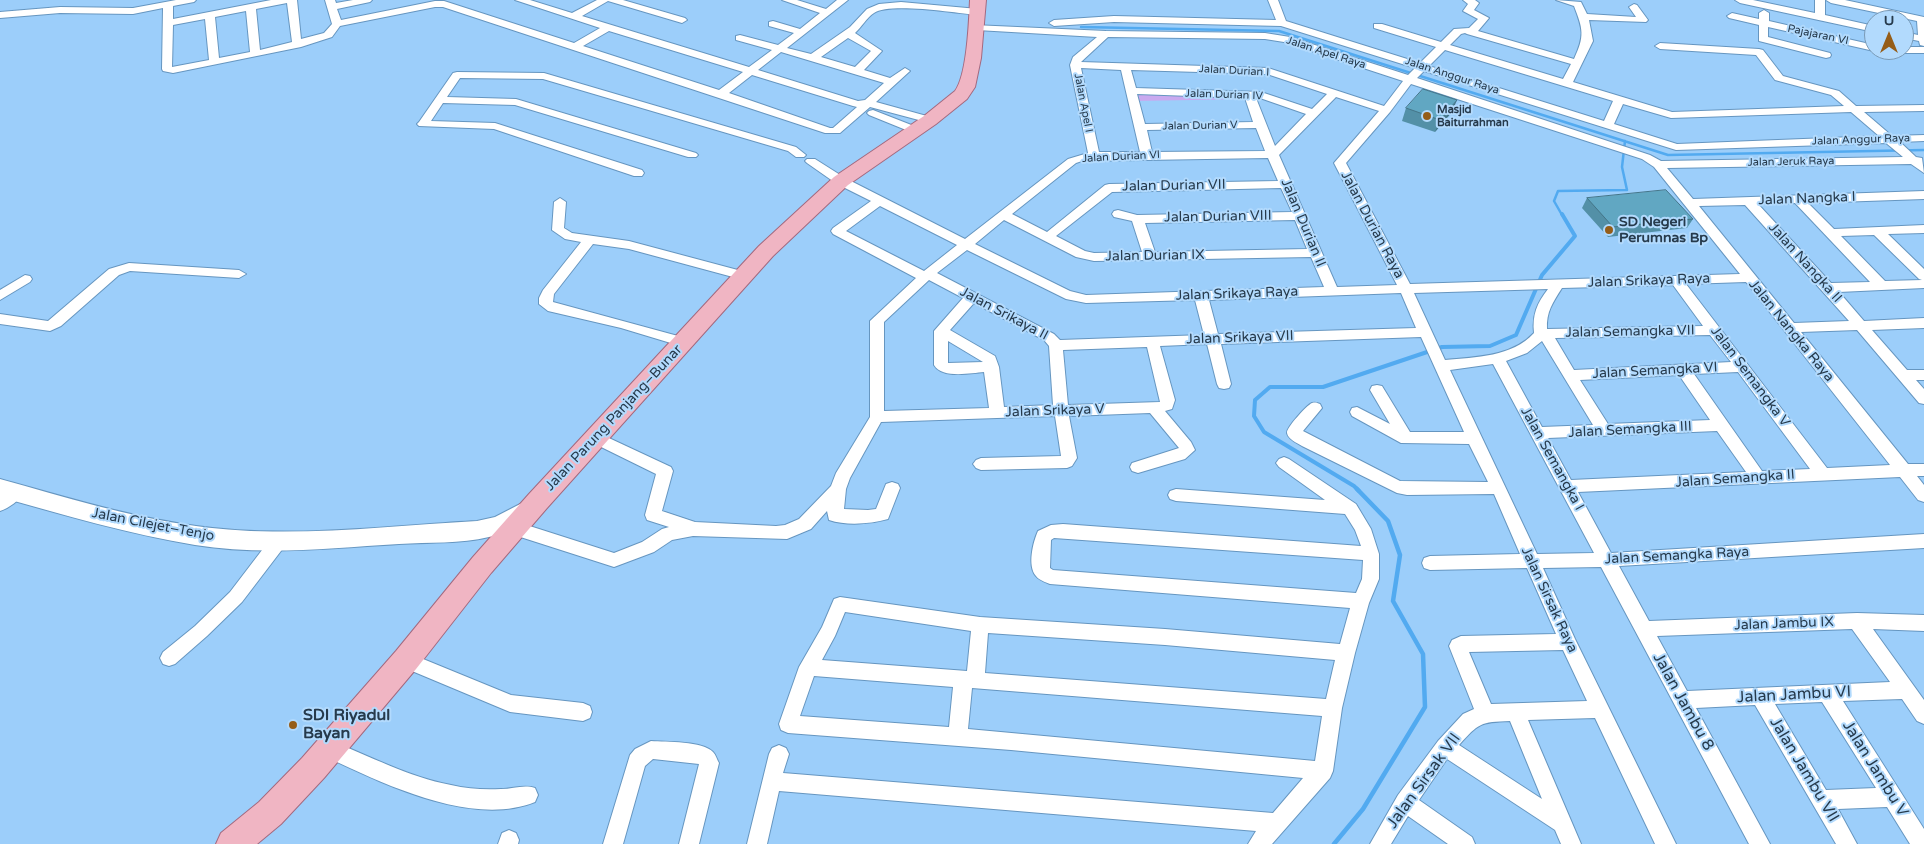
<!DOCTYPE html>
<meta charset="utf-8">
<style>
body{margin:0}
#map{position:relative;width:1924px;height:844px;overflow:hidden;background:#9ccefa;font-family:"Varela Round",sans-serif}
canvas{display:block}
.north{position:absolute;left:1864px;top:10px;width:50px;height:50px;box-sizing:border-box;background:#b2dafd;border:1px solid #7a9ab6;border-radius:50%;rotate:0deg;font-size:14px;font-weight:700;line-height:20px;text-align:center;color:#263a4c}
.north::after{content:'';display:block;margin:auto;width:18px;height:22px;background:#955d18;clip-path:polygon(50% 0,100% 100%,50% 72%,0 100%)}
</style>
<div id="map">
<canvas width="1924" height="844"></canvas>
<div class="north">U</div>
</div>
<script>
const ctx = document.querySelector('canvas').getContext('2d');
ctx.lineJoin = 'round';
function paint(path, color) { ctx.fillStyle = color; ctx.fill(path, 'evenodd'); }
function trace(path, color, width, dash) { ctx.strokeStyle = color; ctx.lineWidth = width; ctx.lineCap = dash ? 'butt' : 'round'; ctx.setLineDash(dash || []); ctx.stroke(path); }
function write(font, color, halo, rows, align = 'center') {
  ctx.font = font + ' "Varela Round",sans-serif'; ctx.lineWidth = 4; ctx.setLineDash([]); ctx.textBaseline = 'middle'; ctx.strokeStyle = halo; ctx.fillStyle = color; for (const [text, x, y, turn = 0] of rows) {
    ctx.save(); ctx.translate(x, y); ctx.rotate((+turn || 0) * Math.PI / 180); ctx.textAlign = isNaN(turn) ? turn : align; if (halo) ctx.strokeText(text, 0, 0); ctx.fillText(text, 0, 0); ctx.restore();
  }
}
paint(new Path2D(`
 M1131 91 1250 95 1251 99 1133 101Z`), '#c9a9ef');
trace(new Path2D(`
 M1081 27 1279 31 1668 155 1924 150
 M1562 215 1554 201 1558 191 1627 190 1622 167 1625 141`), '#52aaf0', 2.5);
trace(new Path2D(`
 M1359 491 1354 486 1264 432 1254 416 1255 400 1270 387H1323L1442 347 1490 346 1516 335 1542 275 1575 236 1562 214`), '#52aaf0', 4);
trace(new Path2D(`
 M1334 844 1363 809 1425 707 1423 654 1393 601 1400 555 1388 521 1357 489`), '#52aaf0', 4.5);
const street = new Path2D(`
 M176 0H196L194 2 173 6V19L271 0H297L301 39 324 33 332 24 325 0H335L336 3 353 0H372L370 2 337 9 341 20 435 1H444L574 43 600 28 515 0H530L572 13 597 0H623L685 18 687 20 682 23 608 1 582 16 749 67 772 50 736 40V36L740 35 778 45 794 33 769 26V22L773 21 800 29 820 13 782 0H797L826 9 837 0H848L787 48 811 54 850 27 867 9 879 4 901 2 978 9 983 12 978 15C957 13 889 2 874 13 866 18 862 27 855 33L882 51 864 70 890 78 905 68 910 71 876 102 934 118 936 120 930 123 870 107 840 133H825L443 7H435L340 26 332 37 301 47 173 73 163 71 162 69 163 8 133 14 60 13 0 18V12L60 7 133 8ZM287 3 292 42 260 50 256 9ZM246 11 250 52 219 58 215 17ZM205 19 209 60 172 67 173 25ZM609 31 743 72 719 90 583 46ZM848 38 871 51 855 67 821 57ZM781 52 884 83 865 100 858 101 758 70ZM752 75 853 106 857 107 833 128H830L729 93Z
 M1268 0H1278L1286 21 1420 63 1436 47 1374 28V24H1382L1441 42 1454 29 1469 28 1478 19 1463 11 1468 4 1463 0H1475L1479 3 1474 10 1489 18 1478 31 1574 59C1585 36 1583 29 1574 6L1556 0 1581 2 1587 14 1636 17 1629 7 1634 4 1637 5 1648 20 1646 22 1589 20 1593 41 1573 82 1672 112 1844 106 1831 95 1775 80 1756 55 1660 49 1655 46 1660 43 1759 49 1763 50 1783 76 1839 91 1856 106 1924 105V111L1864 112 1892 136 1924 135V141L1900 142 1916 157 1922 158 1924 173 1911 164 1667 168 1693 199 1924 191V199L1808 203 1834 229 1924 225V233L1888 234 1924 269V288L1839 292 1864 321 1924 318V328L1872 330 1907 370H1924V380H1916L1924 389V404L1919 403 1857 330 1801 332 1908 464H1924V476H1917L1924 485V502L1918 500 1900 477 1578 492 1611 553 1924 534V548L1619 566 1649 621 1857 613 1924 615V631L1873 629 1924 700V724L1917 721 1902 699 1843 701 1924 829V844H1910L1887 807 1838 809 1857 844H1836L1755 705 1696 708 1770 844H1749L1601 567 1543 568 1575 639 1676 844H1655L1595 718 1528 720 1581 844H1561L1555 830 1447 759 1419 800 1472 837 1475 844H1448L1408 816 1391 844H1370L1398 795 1438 741 1463 714 1474 709 1449 646 1452 640 1461 636 1556 634 1527 568 1430 570 1424 568 1422 563 1424 558 1430 556 1520 554 1494 494 1407 495 1397 493 1302 446C1297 443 1288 439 1287 433 1286 428 1307 405 1312 403 1316 402 1317 403 1320 404L1322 408 1303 431 1400 481 1488 482 1469 444 1401 443 1352 416 1350 412 1352 408 1357 407 1390 424 1370 390 1372 386 1377 385 1382 386 1410 432H1464L1421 337 1221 344 1231 384 1229 388 1224 389 1219 388 1217 384 1207 344 1160 346 1175 400 1172 409 1165 411 1191 442 1195 450 1185 459 1138 473 1132 471 1130 467 1132 463 1179 448 1150 413 1069 416 1077 458 1072 466 1067 468 981 470 976 468 973 464 976 460 981 458 1061 456 1055 416 881 422 850 478 846 489 844 509 868 510 876 509 886 484 892 482 898 484 900 488 888 519C870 524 847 526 829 520L827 511 811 529 787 539 693 536 672 540 654 552 614 567 508 533 506 528 508 523 514 521 614 553 642 542 662 529 669 527 647 520 645 515 656 474 591 442 588 438 591 434 596 432 671 467 673 471 662 511 695 522 776 526 785 525 799 519 831 486 836 473 870 417V321L916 278 833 234 831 231 833 228 871 201 837 184 807 163 805 161 807 159H815L845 178 965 239 1068 159 1088 153 1070 65 1073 57 1097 37 977 30 973 29V25L1106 31 1265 33 1290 37 1408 75 1415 68 1281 26 1114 22 1054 26 1049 23 1054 20 1114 16 1276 20ZM1465 33 1467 34 1571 64 1563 79 1450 45 1461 34ZM1108 37 1265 39 1284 42 1403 81 1384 106 1268 68 1081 62ZM1445 50 1613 101 1604 121 1429 66ZM1081 68 1121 70 1140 152H1099ZM1131 70 1267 74 1327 94 1312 109 1261 92 1136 88ZM1424 71 1676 150 1886 143 1903 157 1661 161 1650 155 1417 78ZM1411 84 1642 159 1654 167 1740 274 1410 284 1346 163 1390 112ZM1137 94 1245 98 1253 122 1145 124ZM1336 97 1379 111 1334 163 1397 285 1337 287 1279 155ZM1256 98H1260L1306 114 1275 146ZM1623 104 1671 118 1851 112 1879 136 1677 144 1614 124ZM1256 128 1265 151 1152 152 1147 130ZM1268 158 1278 181 1109 184 1105 185 1047 232 1012 214 1076 163 1082 161ZM1281 188 1292 212 1137 215 1118 210 1114 211 1112 214 1114 217 1132 221 1142 252 1094 253 1085 251 1056 236 1112 192ZM1795 203 1870 282 1831 283 1758 204ZM1745 205 1849 321 1794 323 1699 206ZM880 206 957 245 924 271 846 231ZM1004 220 1076 257 1094 261 1311 257 1324 287 1086 295 1070 291 975 244ZM1295 220 1307 249 1155 252 1145 223ZM1874 235 1919 279 1922 280 1885 281 1841 236ZM967 250 1066 299 1086 303 1195 300 1204 335 1060 340 1054 334 937 273ZM929 280 963 298 934 331V365C942 379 971 373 984 372L989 408 884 411V322ZM1746 282 1890 465 1827 468 1686 284ZM1673 285 1703 326 1547 329C1546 312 1553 302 1562 288ZM1548 289C1537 303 1532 315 1534 333 1512 357 1476 357 1445 360L1414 293ZM1401 293 1416 328 1218 334 1209 300ZM974 303 1044 340 1049 346 1053 405 1004 407 999 367 995 356 950 330ZM1710 335 1731 362 1574 370 1555 338ZM948 341 983 362 948 363ZM1542 341 1593 425 1542 427 1506 361 1527 353ZM1147 347 1160 402 1068 405 1063 350ZM1493 364 1594 553 1537 554 1450 370ZM1738 372 1810 469 1762 471 1694 374ZM1679 375 1710 420 1608 424 1580 380ZM1717 431 1746 472 1571 480 1548 438ZM1852 629 1890 682 1687 691 1657 636ZM1563 650 1587 701 1491 704 1469 652ZM1822 702 1876 788 1826 790 1775 704ZM1510 721 1542 799 1459 745C1479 723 1480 722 1510 721Z
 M1735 0H1753L1815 13V0H1825V15L1874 26V32L1740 3Z
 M1826 0H1845L1924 17V46L1920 45 1919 41 1904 38V32L1918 35 1917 21 1831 3Z
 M1764 10 1769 13V21L1874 45V50H1878L1874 51 1768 27V37L1830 53 1831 55 1830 57 1826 58 1759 41V25L1729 18 1727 16 1732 13 1759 19V13Z
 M1904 47H1924V53H1885L1880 50H1904Z
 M457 72 544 73 796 147 806 155 804 157H796L788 151 543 79 460 78 447 97 516 99 696 153 698 155 696 157H688L515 105 443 103 431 121 495 123 642 170 644 173 642 176H634L494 129 419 126 417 124 419 122 453 73Z
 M873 110 919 128 921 130 919 132H911L869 115 867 113 869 111Z
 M560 198 566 202 564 228 572 233 629 241 749 273 751 276 744 280 629 249 593 244 554 294 553 302 689 339 691 342 689 345 684 347 621 328 548 311 539 304V298L543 290 581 242 565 239 552 230 554 202Z
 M129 263 239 270 246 274 239 278 130 271 119 275 61 326 50 331 0 324V314L48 321 109 269Z
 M25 275 30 276 32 279 30 282 0 300V290Z
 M1284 457 1289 459 1356 504 1371 529 1379 554V579L1369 603 1355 653 1342 708 1333 771 1330 778 1272 844H1248L1256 831 779 791 767 844H747L769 754 772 748 779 745 786 748 789 754 783 773 1273 813 1303 778 1011 750 788 733 781 730 779 724 799 667 822 627 834 599 840 597 980 617 1165 629 1340 644 1350 608 1050 584C1045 582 1039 580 1036 576 1027 566 1033 542 1038 531L1051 525 1063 524 1361 546 1355 530 1345 514 1176 501 1170 499 1168 495 1170 491 1176 489 1325 500 1279 467 1276 463 1279 459ZM1054 538 1363 560 1362 579 1356 593 1053 570 1050 568 1051 540ZM845 612 971 631 967 671 822 660 835 636ZM988 633 1165 645 1335 660 1326 699 985 673ZM814 676 953 687 949 727 800 716ZM972 688 1322 716 1315 761 968 729Z
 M16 486 22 488 24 492C20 500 9 508 0 511V496Z
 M278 535 284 537 286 542 284 547 242 602 207 636 175 664 169 666 163 664 160 658 163 652 195 626 230 592 272 537Z
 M406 652 511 695 583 703 590 706 592 712 590 718 583 721 510 712 400 666 397 660 400 654Z
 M329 740C370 756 408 777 451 785 468 789 485 790 501 789 513 789 524 784 535 788L538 795 535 802C471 828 380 782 322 755L319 749 322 743Z
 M651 741C666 742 703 741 713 752 716 755 717 760 719 763L699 844H679L699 764 653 759 645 766 623 844H603L630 755 635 749Z
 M509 830 516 833 519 840 518 844H498L502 833Z`);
const secondary = new Path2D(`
 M0 479C65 497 129 517 196 526 286 539 386 526 477 521L495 517 526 501 534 504 537 510C529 526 506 533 489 537 461 544 428 542 399 544 331 548 262 556 195 545 129 534 64 515 0 497Z`);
const primary = new Path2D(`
 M970 0H986L981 58 975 87 967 99 936 124 848 185 773 256 547 508 491 573 416 669 324 778 281 824 257 844H216L221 833 259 802 302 758 396 651 473 557 529 494 759 246 834 177 924 116 955 91C967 75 969 22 970 0Z`);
trace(street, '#6696c0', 2);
trace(secondary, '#6696c0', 2);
trace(primary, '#a3697f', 2);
paint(street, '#fff');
paint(secondary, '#fff');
paint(primary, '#f0b5c3');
paint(new Path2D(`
 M1406 108 1452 112 1435 132 1402 121Z
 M1587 198 1693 219 1687 228 1608 237 1582 208Z`), '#5390a7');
paint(new Path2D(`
 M1457 100 1452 112 1435 132 1440 120Z`), '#447588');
const building = new Path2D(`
 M1423 89 1457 100 1440 120 1406 108Z
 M1666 190 1693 219 1613 227 1587 198Z`);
paint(building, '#61a7c2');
trace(building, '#447588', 1);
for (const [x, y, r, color] of [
 [1427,116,5,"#955d18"],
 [1609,230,5,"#955d18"],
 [293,725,5,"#955d18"]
]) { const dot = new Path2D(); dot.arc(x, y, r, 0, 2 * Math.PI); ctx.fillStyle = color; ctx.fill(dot); trace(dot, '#b2dafd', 2); }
write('11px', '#263a4c', '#b2dafd', [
 ["Pajajaran VI",1818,35,12],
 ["Jalan Apel Raya",1326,53,18],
 ["Jalan Durian I",1234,71,3],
 ["Jalan Anggur Raya",1452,76,18],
 ["Jalan Durian IV",1224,95,2],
 ["Jalan Apel I",1083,103,79],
 ["Jalan Durian V",1200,126,-1],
 ["Jalan Anggur Raya",1861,140,-2],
 ["Jalan Durian VI",1121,157,-3],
 ["Jalan Jeruk Raya",1791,162,-1]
]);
write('bold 11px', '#263a4c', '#b2dafd', [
 ["Masjid",1437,110],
 ["Baiturrahman",1437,123]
], 'left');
write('14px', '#263a4c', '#b2dafd', [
 ["Jalan Durian VII",1174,186,-1],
 ["Jalan Nangka I",1807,199,-2],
 ["Jalan Durian VIII",1218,217,-1],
 ["Jalan Durian II",1303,223,67],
 ["Jalan Durian Raya",1372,225,62],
 ["Jalan Durian IX",1155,256,-1],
 ["Jalan Nangka II",1805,263,48],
 ["Jalan Srikaya Raya",1649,281,-2],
 ["Jalan Srikaya Raya",1237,294,-2],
 ["Jalan Srikaya II",1004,314,28],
 ["Jalan Nangka Raya",1791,331,51],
 ["Jalan Semangka VII",1630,332,-1],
 ["Jalan Srikaya VII",1240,338,-2],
 ["Jalan Semangka VI",1655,371,-3],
 ["Jalan Semangka V",1750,377,53],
 ["Jalan Srikaya V",1055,411,-2],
 ["Jalan Parung Panjang–Bunar",614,418,-47],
 ["Jalan Semangka III",1630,430,-3],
 ["Jalan Semangka I",1552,459,61],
 ["Jalan Semangka II",1735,479,-4],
 ["Jalan Cilejet–Tenjo",153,525,11],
 ["Jalan Semangka Raya",1677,556,-3],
 ["Jalan Sirsak Raya",1549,600,65],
 ["Jalan Jambu IX",1784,624,-2]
]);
write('bold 14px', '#263a4c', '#b2dafd', [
 ["SD Negeri",1619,222],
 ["Perumnas Bp",1619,238]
], 'left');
write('16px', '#263a4c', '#b2dafd', [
 ["Jalan Jambu VI",1794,695,-3],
 ["Jalan Jambu 8",1683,702,61],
 ["Jalan Jambu V",1875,769,58],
 ["Jalan Jambu VII",1804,770,59],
 ["Jalan Sirsak VII",1424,781,-54]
]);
write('bold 16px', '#263a4c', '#b2dafd', [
 ["SDI Riyadul",303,716],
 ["Bayan",303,734]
], 'left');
</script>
